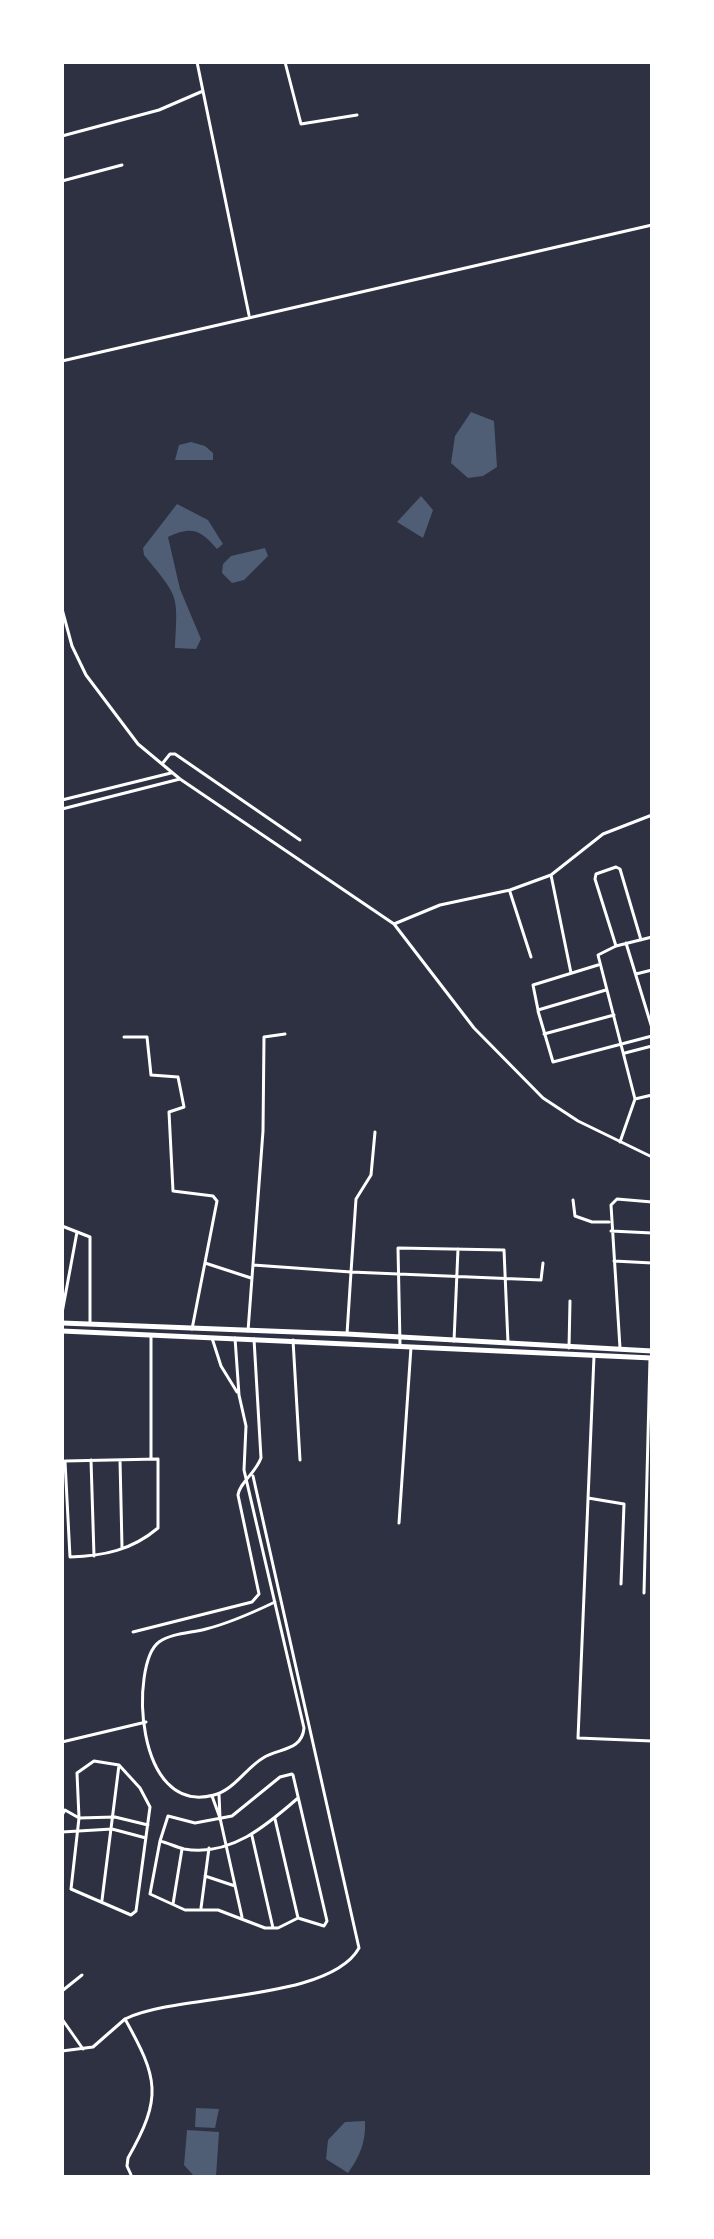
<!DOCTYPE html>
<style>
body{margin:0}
#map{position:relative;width:714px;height:2239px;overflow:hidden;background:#2d3142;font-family:Jost,sans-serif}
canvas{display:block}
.frame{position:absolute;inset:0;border:64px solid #fff;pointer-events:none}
</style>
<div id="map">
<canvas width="714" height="2239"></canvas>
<div class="frame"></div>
</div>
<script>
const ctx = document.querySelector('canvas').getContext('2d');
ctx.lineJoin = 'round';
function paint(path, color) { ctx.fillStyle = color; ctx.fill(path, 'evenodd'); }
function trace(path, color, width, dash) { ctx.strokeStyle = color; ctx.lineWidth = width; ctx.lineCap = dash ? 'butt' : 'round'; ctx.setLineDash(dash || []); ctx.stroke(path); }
paint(new Path2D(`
 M471 412 494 421 497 467 483 476 468 478 451 463 455 436Z
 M191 442 205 446 213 453V460H175L179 445Z
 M421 496 433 510 423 538 397 522Z
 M177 504 208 520 223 544 217 549C200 529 191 526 168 537L180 589 201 639 196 649 175 648C178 593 179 598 144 555L143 548Z
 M265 548 268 556 244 580 232 583 222 573 223 564 231 556Z
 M196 2108 219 2109 215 2128 195 2127Z
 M365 2121C366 2142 360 2156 348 2173L326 2159 328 2140 345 2122Z
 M187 2130 219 2132 216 2177 193 2175 184 2165Z`), '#4f5d75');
trace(new Path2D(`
 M197 62 249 315
 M285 62 301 124 357 115
 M62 136 159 110 203 91
 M62 181 122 165
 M62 361 652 225
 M62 609 72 646 86 675 138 744 180 779 394 924 474 1028 543 1098 578 1121 652 1157
 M162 764 170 754H175L300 840
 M62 800 171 773
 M62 809 180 779
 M551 875 571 973
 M510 892 531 957
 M394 924 440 905 510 890 551 875 603 834 652 815
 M626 943 652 1028
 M616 946 595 879 596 874 616 867 620 869 641 940
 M598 965 533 985 538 1010 606 990
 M636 974 652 970
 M538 1011 553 1062 652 1036
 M544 1034 614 1015
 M124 1037H147L151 1075 178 1077 184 1107 169 1112 173 1191 213 1196 217 1201 192 1329
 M625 1053 652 1046
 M635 1099 652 1095
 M375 1132 371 1175 356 1199 351 1272 541 1280 543 1263
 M620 1142 635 1099 598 955 616 946 652 937
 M573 1200 575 1216 592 1222H609
 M62 1226 90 1237V1323
 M611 1231 652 1233
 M614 1261 652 1263
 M205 1263 251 1278
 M253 1265 351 1272 347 1334
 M62 1313 77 1232
 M248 1331 263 1131 264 1037 285 1034
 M212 1338 221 1366 237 1392
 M235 1338 239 1395 246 1426 244 1470 304 1728C302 1751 279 1748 263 1758 246 1768 234 1790 214 1795 134 1817 130 1663 159 1642 172 1633 191 1633 206 1629 230 1623 252 1613 275 1602
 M293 1340 300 1460
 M454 1341 458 1249
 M400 1344 398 1248 504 1250 508 1343
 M569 1348 570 1301
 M620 1348 611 1205 617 1199 652 1202
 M594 1356 578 1738 652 1741
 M151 1459V1335
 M158 1459V1528C132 1550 104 1556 70 1557L65 1461Z
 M91 1460 94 1556
 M120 1460 122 1547
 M588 1498 624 1504 621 1584
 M399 1523 411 1347
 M644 1593 650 1358
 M133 1632 252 1602 259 1594 238 1495C240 1482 255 1474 261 1458L254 1339
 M62 1742 146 1722
 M94 1761 119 1765 140 1788 150 1807 136 1911 131 1915 71 1889 79 1818 77 1773Z
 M219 1794 220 1818 242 1917
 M212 1796 220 1818
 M62 1815 65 1810 79 1818 115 1817 148 1825
 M275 1819 298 1918
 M62 1832 112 1829 146 1838
 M252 1836 273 1928
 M160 1841 168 1816 195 1823 232 1816 280 1777 292 1774 293 1775 327 1921 324 1926 298 1918 278 1928H265L218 1910H185L150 1894 160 1841C168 1843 176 1847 184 1849 230 1857 266 1826 298 1798
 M205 1876 235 1886
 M102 1900 119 1765
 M173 1904 182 1849
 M201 1908 209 1848
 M62 1991 82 1975
 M62 2019 83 2049
 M125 2019C177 1993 329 2002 359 1948L253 1476`), '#fff', 3);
trace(new Path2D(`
 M62 2051 93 2047 125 2019C158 2078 163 2097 128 2158L127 2166 132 2177`), '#fff', 3);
trace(new Path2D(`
 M62 1323 347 1334 652 1351
 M62 1331 652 1358`), '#fff', 5);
</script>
